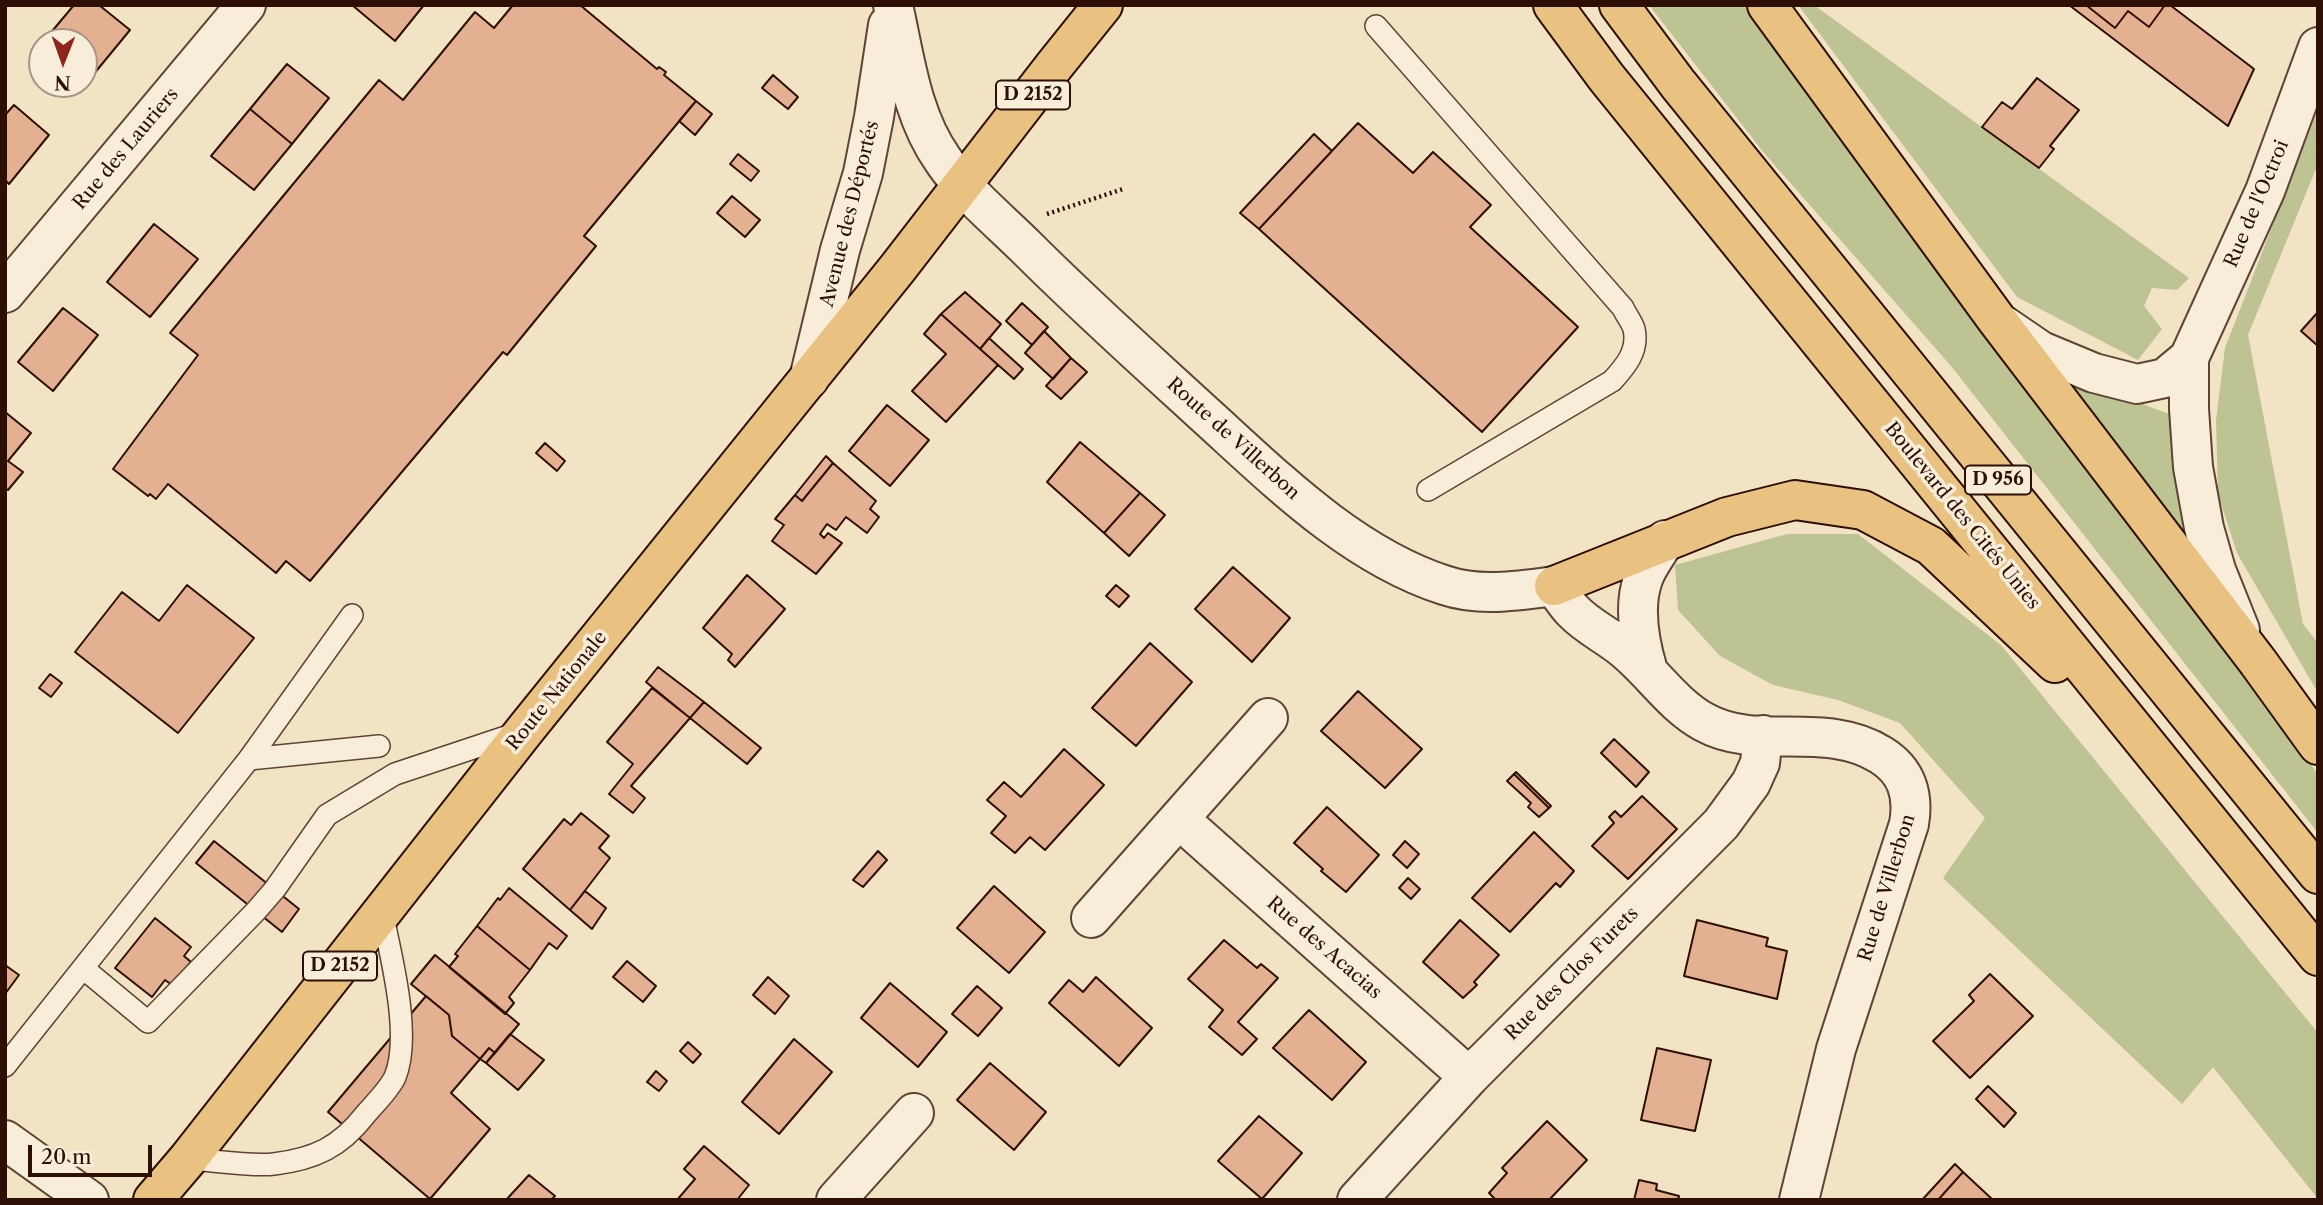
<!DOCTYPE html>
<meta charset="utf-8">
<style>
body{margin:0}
#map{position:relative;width:2323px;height:1205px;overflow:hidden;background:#f2e3c5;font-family:"Libre Caslon Text",serif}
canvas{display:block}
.frame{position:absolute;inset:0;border:7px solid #2d0f05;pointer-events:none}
.north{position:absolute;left:28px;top:28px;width:70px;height:70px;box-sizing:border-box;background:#f7edd9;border:2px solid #a69484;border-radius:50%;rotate:181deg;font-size:19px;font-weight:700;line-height:28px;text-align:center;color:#2d0f05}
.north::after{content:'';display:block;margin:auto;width:24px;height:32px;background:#8f2418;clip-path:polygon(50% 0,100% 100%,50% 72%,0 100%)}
.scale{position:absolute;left:28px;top:1145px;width:124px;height:32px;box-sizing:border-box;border:4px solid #2d0f05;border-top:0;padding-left:9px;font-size:21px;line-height:24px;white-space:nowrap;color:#2d0f05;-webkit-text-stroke:5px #f7edd9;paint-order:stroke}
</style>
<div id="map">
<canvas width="2323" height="1205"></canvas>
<div class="frame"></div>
<div class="north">N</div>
<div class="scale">20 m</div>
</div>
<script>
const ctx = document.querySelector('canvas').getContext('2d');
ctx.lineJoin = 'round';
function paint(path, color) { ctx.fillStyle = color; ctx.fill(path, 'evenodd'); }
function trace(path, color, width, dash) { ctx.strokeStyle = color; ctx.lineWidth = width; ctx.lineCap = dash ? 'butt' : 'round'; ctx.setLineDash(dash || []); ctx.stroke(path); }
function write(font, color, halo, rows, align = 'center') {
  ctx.font = font + ' "Libre Caslon Text",serif'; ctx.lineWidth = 7; ctx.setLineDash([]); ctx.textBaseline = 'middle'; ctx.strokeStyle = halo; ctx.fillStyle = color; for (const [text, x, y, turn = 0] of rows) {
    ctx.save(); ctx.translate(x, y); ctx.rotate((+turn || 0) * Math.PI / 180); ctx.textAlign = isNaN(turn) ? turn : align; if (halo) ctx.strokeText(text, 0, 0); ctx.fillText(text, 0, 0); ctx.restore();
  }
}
paint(new Path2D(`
 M1649 5H1747L2318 774V833L1951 366 1764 153Z
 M1798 5H1814L2189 278 2177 290 2152 288 2144 306 2162 329 2138 360 2017 297Z
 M2318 108V164L2248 335 2303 624 2318 643V693L2237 553 2218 494 2216 420 2225 348Z
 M2053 371 2172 415 2174 457 2183 532Z
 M1787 534H1858L2001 645 2318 1033V1199L2213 1067 2182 1104 1943 878 1985 818 1900 723 1838 700 1773 685 1720 656 1678 610 1675 565Z`), '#bdc392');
const building = new Path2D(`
 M74 5H99L130 30 79 92 69 84H84V42H43Z
 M352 5H424L395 41Z
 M513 5H580L657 69 659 67 666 72 664 75 696 101 584 236 596 246 507 355 503 352 310 581 286 561 276 573 168 484 156 499 150 494 148 496 113 469 198 355 170 333 379 80 403 100 475 12 494 28Z
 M2069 5H2086L2115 28 2128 11 2149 27 2165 5H2170L2254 69 2228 126Z
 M2086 5H2165L2149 27 2128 11 2115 28Z
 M42 43V62L33 54Z
 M287 64 329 98 292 144 250 109Z
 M773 75 798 97 788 109 762 88Z
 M2037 78 2079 110 2050 146 2054 149 2039 168 1982 127 2002 102 2012 109Z
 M696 101 712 114 695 135 679 121Z
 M14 105 49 135 9 184 5 180V115Z
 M250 109 292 144 254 190 211 156Z
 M1358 123 1413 173 1433 152 1491 205 1470 227 1578 327 1482 432 1259 229Z
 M1314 134 1332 151 1259 229 1240 213Z
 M738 154 759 171 751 181 730 164Z
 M732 196 760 220 745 237 717 213Z
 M154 224 198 259 150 317 107 282Z
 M965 292 1001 324 980 349 941 314Z
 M1022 303 1048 327 1032 345 1006 321Z
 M63 308 98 335 53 391 18 362Z
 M2318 312V346L2301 331Z
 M941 314 998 365 946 422 912 391 946 354 924 334Z
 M1044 331 1071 358 1053 379 1025 353Z
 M989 338 1023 369 1014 379 980 349Z
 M1071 358 1087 372 1061 399 1046 386Z
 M887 405 929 440 890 486 849 451Z
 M5 412 31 433 8 461 23 472 8 490 5 488Z
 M1080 442 1140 493 1104 533 1047 482Z
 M545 443 565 461 557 471 536 453Z
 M826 456 833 463 802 501 795 495Z
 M833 463 876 501 870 509 879 517 867 533 846 517 836 530 827 524 820 534 824 538 828 533 842 543 816 574 772 541 784 525 775 519 795 495 802 501Z
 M1140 493 1165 515 1129 556 1104 533Z
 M1233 567 1290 618 1252 662 1195 609Z
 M747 575 785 609 735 667 728 660 732 654 703 628Z
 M187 585 254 638 178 733 75 652 122 592 159 621Z
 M1116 585 1129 596 1119 607 1106 596Z
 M1150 643 1192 682 1136 746 1092 708Z
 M658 667 704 702 690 718 646 682Z
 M50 674 62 683 51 697 39 688Z
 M652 688 690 718 631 786 645 798 633 813 609 794 633 764 607 742Z
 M1358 691 1422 749 1385 788 1321 731Z
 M704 702 761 748 747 764 690 718Z
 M1614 739 1649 772 1636 787 1601 753Z
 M1064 749 1104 785 1045 850 1030 837 1015 853 991 833 1006 816 987 800 1004 782 1021 797Z
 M1516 772 1551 806 1549 808 1514 774Z
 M1514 774 1549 808 1539 817 1528 807 1531 803 1507 781Z
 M1642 796 1677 829 1628 879 1592 846 1614 823 1609 817 1615 811 1621 817Z
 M1327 807 1379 855 1346 892 1321 871 1323 869 1294 843Z
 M581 813 609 836 599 848 610 858 570 910 523 869 564 819 571 825Z
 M1534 832 1574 871 1560 887 1556 883 1510 932 1472 898Z
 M214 841 299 909 282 932 196 863Z
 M1405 841 1419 854 1407 868 1393 855Z
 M878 851 887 860 863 887 853 880Z
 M1408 878 1420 889 1411 899 1399 888Z
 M994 886 1045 932 1009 973 957 928Z
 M509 888 567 936 557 949 549 943 530 970 477 926 498 898 500 900Z
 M585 891 606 908 592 929 570 910Z
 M155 918 191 947 184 956 191 962 172 985 165 980 152 997 115 968Z
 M1460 920 1499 955 1474 982 1477 985 1463 998 1423 962Z
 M1697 920 1768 938 1766 946 1787 951 1777 999 1684 976Z
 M477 926 530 970 509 997 514 1003 505 1014 449 967 458 956 455 954Z
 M1224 940 1257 968 1261 964 1278 978 1238 1022 1257 1039 1242 1055 1209 1027 1223 1010 1188 979Z
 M435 955 519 1024 495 1053 489 1048 480 1059 452 1036 449 1015 411 984Z
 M627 961 656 986 643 1002 613 977Z
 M5 965 19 975 5 994Z
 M1990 974 2033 1016 1970 1078 1933 1041 1974 1001 1969 995Z
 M768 977 789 996 775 1014 753 995Z
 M1096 977 1152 1028 1119 1066 1049 1003 1069 980 1083 992Z
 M890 983 947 1032 918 1067 861 1018Z
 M977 986 1002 1008 978 1036 952 1014Z
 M426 996 449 1015 452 1036 480 1059 451 1093 490 1129 430 1199 328 1112Z
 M1309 1010 1366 1062 1332 1100 1273 1048Z
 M510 1034 544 1060 518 1090 486 1063Z
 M794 1039 832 1072 779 1134 742 1102Z
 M688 1042 701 1054 693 1063 680 1051Z
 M489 1048 495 1053 486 1063 480 1059Z
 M1657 1048 1711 1060 1695 1131 1641 1120Z
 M990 1063 1046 1112 1014 1150 957 1100Z
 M656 1071 667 1081 659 1091 647 1082Z
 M1988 1086 2016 1113 2004 1127 1976 1099Z
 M1259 1116 1302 1153 1262 1199 1218 1161Z
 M1547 1121 1587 1160 1549 1200H1496L1489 1193 1507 1173 1502 1168Z
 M704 1146 749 1185 737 1200H677L695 1179 684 1169Z
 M1955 1164 1963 1172 1938 1200H1922Z
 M1963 1172 1993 1200H1938Z
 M529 1175 555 1196 551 1200H506Z
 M1639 1180 1657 1184 1656 1190 1679 1196 1678 1200H1634Z`);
paint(building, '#e3b191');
trace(building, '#2d0f05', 2);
const lane = new Path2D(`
 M1376 26 1623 308C1626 315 1632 322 1634 329 1639 351 1625 367 1612 381L1428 490
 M249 759 379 746
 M83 968 148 1022 256 911 275 889 327 815 395 774 518 733
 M5 1066 249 759 352 615
 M188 1159C212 1160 251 1167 274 1164 315 1159 340 1147 365 1115 375 1103 389 1090 395 1077 412 1036 391 956 382 913`);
const street = new Path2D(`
 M893 5C905 58 911 115 943 160 965 193 999 220 1027 248 1083 304 1142 357 1201 411 1273 476 1349 554 1444 585 1479 597 1518 591 1554 586 1560 594 1566 604 1573 611 1588 627 1609 636 1625 650 1652 672 1673 705 1704 722 1758 752 1825 720 1881 755 1907 771 1914 795 1909 824L1836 1049 1799 1200
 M5 293 246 5
 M2003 325 2041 351 2094 373 2137 384 2165 378 2189 358
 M809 379 840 250 863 173 874 117 888 25
 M2240 630 2216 570 2204 528 2193 467 2189 409V358L2265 191 2318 47
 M1648 671C1640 644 1633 607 1643 579 1647 566 1658 553 1665 540
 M1179 819 1469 1077
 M1091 918 1268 718
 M5 1140 89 1200
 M836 1200 914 1113
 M1357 1200 1469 1077 1721 824 1751 783 1760 763 1763 735`);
const primary = new Path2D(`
 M1767 5 1997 320 2258 662 2318 745
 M153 1200 188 1159 525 730 897 269 1054 66 1103 5`);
const highway = new Path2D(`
 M1553 5 1606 77 2318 956
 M1619 5 1678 84 2318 874
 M1554 586 1727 517 1795 500 1863 510 1931 546 2055 663`);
trace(lane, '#5e4435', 24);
trace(street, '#5e4435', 42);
trace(primary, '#2d0f05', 42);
trace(highway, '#2d0f05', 42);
trace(new Path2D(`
 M1047 214 1123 189`), '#2d0f05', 4.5, [2, 3.5]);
trace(lane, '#f7edd9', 21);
trace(street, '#f7edd9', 38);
trace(primary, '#e9c282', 38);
trace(highway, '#e9c282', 38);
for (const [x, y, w] of [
 [1033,95,74],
 [1998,480,66],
 [340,966,74]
]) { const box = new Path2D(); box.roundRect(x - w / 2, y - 14.5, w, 29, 5); ctx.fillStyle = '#f7edd9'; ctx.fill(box); trace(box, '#2d0f05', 2); }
write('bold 18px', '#2d0f05', null, [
 ["D 2152",1033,95],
 ["D 956",1998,480],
 ["D 2152",340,966]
]);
write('19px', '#2d0f05', '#f7edd9', [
 ["Rue des Lauriers",126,149,-50],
 ["Rue de l'Octroi",2257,204,-67],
 ["Avenue des Déportés",850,214,-76],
 ["Route de Villerbon",1233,439,42],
 ["Boulevard des Cités Unies",1962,516,51],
 ["Route Nationale",557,691,-51],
 ["Rue de Villerbon",1887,888,-73],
 ["Rue des Acacias",1324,948,41],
 ["Rue des Clos Furets",1572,974,-45]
]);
</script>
